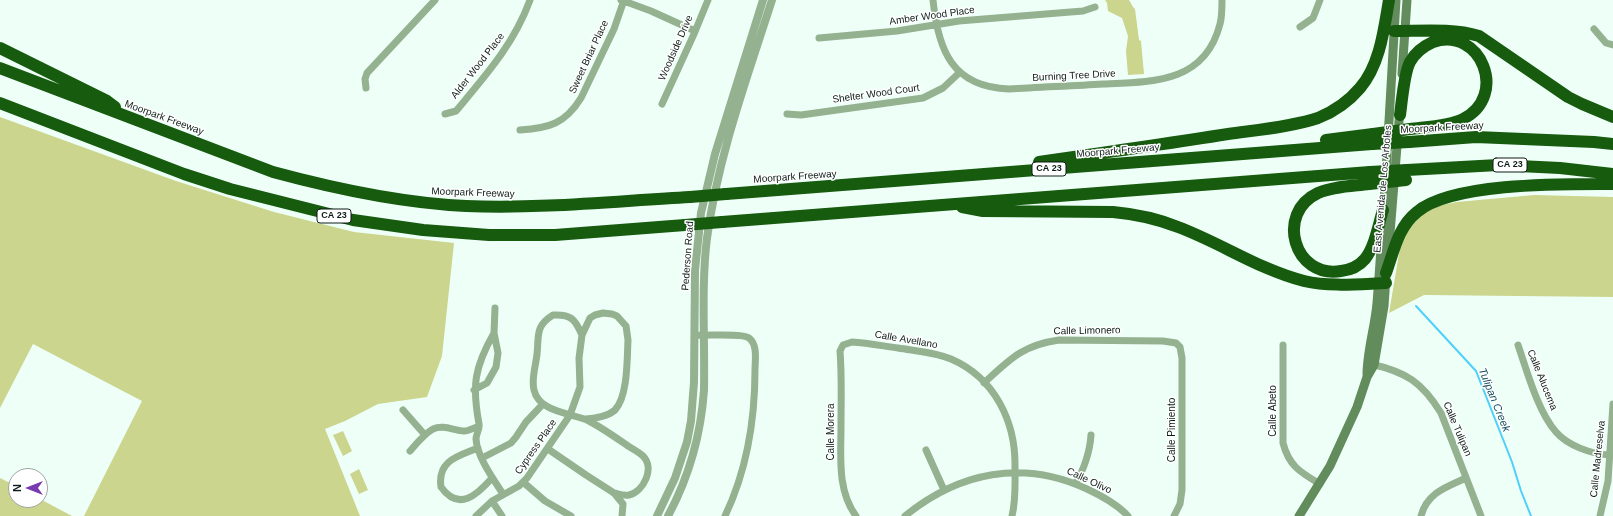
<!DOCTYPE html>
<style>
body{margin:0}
#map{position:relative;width:1613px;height:516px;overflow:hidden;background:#eefff8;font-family:Arial,sans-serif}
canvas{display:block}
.north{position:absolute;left:8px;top:468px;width:40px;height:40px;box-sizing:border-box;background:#fff;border:1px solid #9ea5a2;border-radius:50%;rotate:270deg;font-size:11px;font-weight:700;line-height:16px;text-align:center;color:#0d1d17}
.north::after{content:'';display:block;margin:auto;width:14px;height:18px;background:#783cb1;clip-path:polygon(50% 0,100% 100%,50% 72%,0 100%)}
</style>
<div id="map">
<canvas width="1613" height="516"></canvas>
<div class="north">N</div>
</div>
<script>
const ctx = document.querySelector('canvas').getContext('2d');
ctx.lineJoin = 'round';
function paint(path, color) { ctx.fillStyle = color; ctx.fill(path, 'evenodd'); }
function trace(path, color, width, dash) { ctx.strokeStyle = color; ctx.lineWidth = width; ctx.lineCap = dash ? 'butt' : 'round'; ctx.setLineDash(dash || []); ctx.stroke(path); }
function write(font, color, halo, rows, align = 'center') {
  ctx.font = font + ' Arial,sans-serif'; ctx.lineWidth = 3; ctx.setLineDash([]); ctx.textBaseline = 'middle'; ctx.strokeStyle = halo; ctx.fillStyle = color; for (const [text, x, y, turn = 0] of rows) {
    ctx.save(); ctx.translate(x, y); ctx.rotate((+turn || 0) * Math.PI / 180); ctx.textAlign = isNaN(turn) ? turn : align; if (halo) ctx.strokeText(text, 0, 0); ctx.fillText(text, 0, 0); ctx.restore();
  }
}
paint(new Path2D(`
 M1105 0H1129L1133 7 1135 9 1139 40 1141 41 1144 74 1128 75 1126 51 1128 36 1122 18 1108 11 1107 3Z
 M0 117 176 181 274 212 354 232 454 243 442 356 427 397 378 404 345 421 325 429 360 516H84L142 401 33 344 0 408Z
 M1534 195 1613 197V297L1424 295 1389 313 1400 248 1407 231 1420 216 1437 206 1457 202Z
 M343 431 352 451 343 456 333 435Z
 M359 469 368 490 359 494 350 474Z
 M0 478 16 486V500L40 499 72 516H0Z`), '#cbd58d');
trace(new Path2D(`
 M1416 306 1476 371 1512 462 1521 491 1531 516`), '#4dd0f9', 2);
trace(new Path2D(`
 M621 0 651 11 695 31
 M933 0C938 50 952 87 1009 89 1040 87 1072 86 1103 84 1153 82 1205 83 1220 24 1222 17 1222 8 1222 0
 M1300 27 1313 18 1320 0
 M1594 29 1606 43 1613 45
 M819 38 897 31 959 21 1083 11 1095 7
 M366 88 365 79 367 73 435 0
 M662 104 694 34 708 0
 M445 114 456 111C486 75 514 44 530 0
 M787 114 801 115 923 98 943 88 959 73
 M520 130C549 128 565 124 581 98L614 29 624 0
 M494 333C474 368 472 386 479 424 480 429 476 434 476 439 477 457 494 480 503 494
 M582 335C575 319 571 314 553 315 535 326 539 336 537 354 536 365 531 379 534 390 539 412 570 413 587 420 601 427 615 437 628 446 633 449 639 452 643 456 655 468 644 491 629 495 624 496 619 494 614 493
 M695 335C705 336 743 333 749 338 758 345 755 360 755 370 755 421 747 470 725 516
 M1283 345V443C1289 466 1300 472 1320 484
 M1518 345C1527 371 1538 412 1556 432 1568 446 1592 454 1609 455
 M1371 364C1406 372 1422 382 1441 413L1481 516
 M984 383C1010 359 1023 345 1059 340L1163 341 1176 343 1180 347 1182 358V490L1180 504 1174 516
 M474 390 487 383 496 367 498 353 494 333 495 308
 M403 410 425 435
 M478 448C459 456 437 460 441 487 459 512 477 495 492 478
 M548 449 586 475 614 493 623 504 622 516
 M926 450 944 490
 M410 451C417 443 424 434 433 429 444 424 454 431 464 431 469 431 474 428 479 426
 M482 458 511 443 516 437 526 422 543 404
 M523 482 545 501 571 516
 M1075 484C1084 470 1090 451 1091 435
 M492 501 502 516
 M476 516 492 501 519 486 527 478 570 415 580 387 579 358 582 335 590 318 595 315 603 313 612 314 617 316 626 326 628 340C627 359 628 396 615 410 607 417 595 418 585 419
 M856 516C837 490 841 457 841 426 841 401 842 376 840 351L843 345 852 342C868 343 883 346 898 348 916 351 934 352 951 359 995 378 1016 422 1015 468 1015 484 1016 500 1012 516
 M905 516C959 472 1023 459 1087 489 1102 496 1117 504 1128 516
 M1421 516C1427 493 1446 487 1466 478
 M1600 516 1608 481 1613 404`), '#94b190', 7);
trace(new Path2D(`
 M657 516 675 478 687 442 691 421 694 382 695 270 701 213 715 154 763 0
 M668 516C689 477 701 434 704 390 705 341 701 286 707 238 718 156 747 78 772 0`), '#94b190', 8);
trace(new Path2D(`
 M1402 74 1407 0
 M1388 258 1400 109
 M1367 375C1367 351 1375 327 1377 303 1385 202 1390 101 1396 0
 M1299 516 1330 466 1357 407 1367 377 1374 365 1384 306 1386 277`), '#628c5c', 9);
trace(new Path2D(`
 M1394 31C1422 31 1452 28 1479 36L1568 97 1582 104 1613 117
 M0 48 107 101 115 107
 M0 68 273 172C336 189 400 203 466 206 541 209 616 201 690 197
 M0 103 184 174 230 189 353 220 423 230 489 235H555L685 225
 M1400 115C1402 101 1404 73 1410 62 1415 53 1424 46 1433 42 1481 26 1509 96 1463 119 1450 126 1425 127 1410 129
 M1326 140 1373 134
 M1409 142 1476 137 1594 142 1613 144
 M1039 162C1102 153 1165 144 1228 134 1256 130 1291 127 1318 118 1333 112 1349 101 1360 88 1380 65 1384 29 1389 0
 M1407 170 1498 165 1560 168 1613 174
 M1369 184C1353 186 1334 186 1318 193 1275 213 1294 279 1341 271 1350 270 1359 266 1365 259 1375 246 1378 226 1383 210
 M726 194 1372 144
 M962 207 983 211 1113 212C1135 214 1158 219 1178 227 1221 243 1260 270 1304 281 1330 287 1359 284 1386 283
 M722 222 1370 172
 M1386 273C1394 251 1398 227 1417 212 1452 182 1567 184 1613 184`), '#175b0f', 12);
trace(new Path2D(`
 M1373 134 1410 129
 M1372 144 1409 142
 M1370 172 1407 170
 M1369 184 1406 180
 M690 197 726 194
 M685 225 722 222`), '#175b0f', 12);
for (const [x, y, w] of [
 [1510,165,34],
 [1049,169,34],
 [334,216,34]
]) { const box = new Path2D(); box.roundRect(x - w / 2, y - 7, w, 14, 3); ctx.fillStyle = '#fff'; ctx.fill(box); trace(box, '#0d1d17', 1); }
write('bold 9px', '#0d1d17', null, [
 ["CA 23",1510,165],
 ["CA 23",1049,169],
 ["CA 23",334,216]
]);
write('10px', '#0d1d17', '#fff', [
 ["Amber Wood Place",932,16,-8],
 ["Woodside Drive",676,48,-66],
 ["Sweet Briar Place",589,57,-65],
 ["Alder Wood Place",478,66,-52],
 ["Burning Tree Drive",1074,76,-3],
 ["Shelter Wood Court",876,94,-8],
 ["Moorpark Freeway",164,118,20],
 ["Moorpark Freeway",1442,128,-3],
 ["Moorpark Freeway",1118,151,-5],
 ["Moorpark Freeway",795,177,-4],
 ["East Avenida de Los Arboles",1383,189,-85],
 ["Moorpark Freeway",473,193,2],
 ["Pederson Road",688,256,-86],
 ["Calle Limonero",1087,331,-1],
 ["Calle Avellano",906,340,10],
 ["Calle Alucema",1542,380,68],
 ["Calle Abeto",1273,411,-90],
 ["Calle Tulipan",1457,429,67],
 ["Calle Pimiento",1172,430,-90],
 ["Calle Morera",831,432,-90],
 ["Cypress Place",536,447,-55],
 ["Calle Madreselva",1598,459,-84],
 ["Calle Olivo",1089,481,25]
]);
write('italic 11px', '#164d5e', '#fff', [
 ["Tulipan Creek",1494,400,68]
]);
</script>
